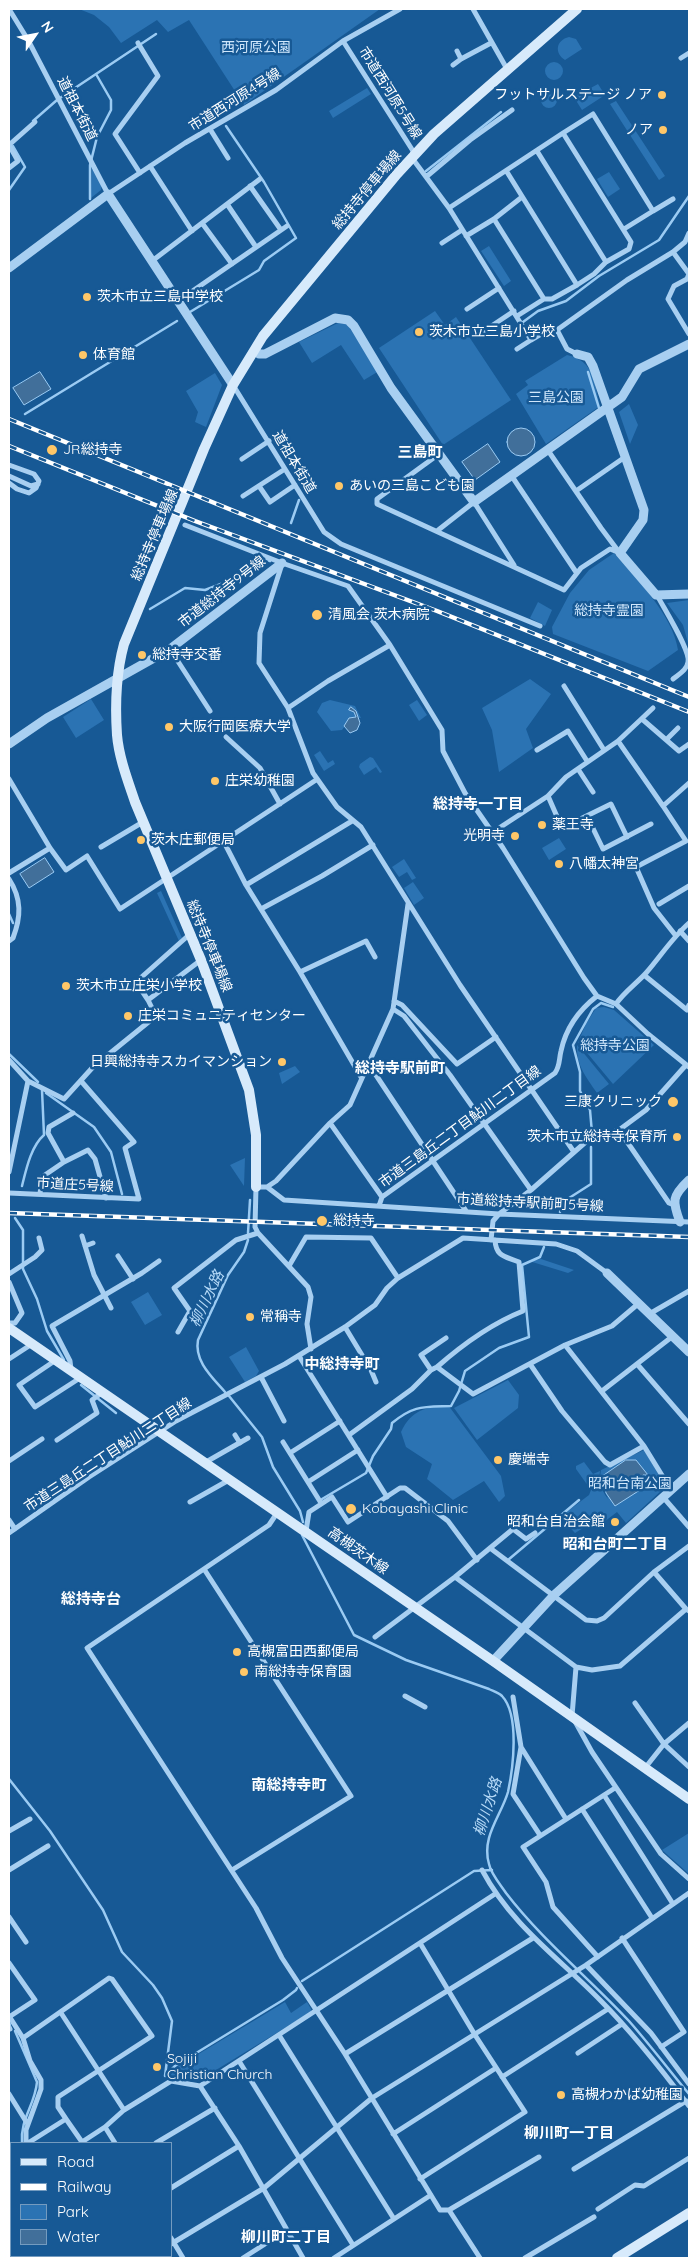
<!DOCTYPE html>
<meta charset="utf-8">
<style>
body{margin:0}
#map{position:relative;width:698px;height:2267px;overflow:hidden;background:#175995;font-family:Quicksand,sans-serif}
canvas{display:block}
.frame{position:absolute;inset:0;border:10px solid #fff;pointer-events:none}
.legend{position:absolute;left:10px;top:2142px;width:162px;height:115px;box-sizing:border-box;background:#175995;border:1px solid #749bbf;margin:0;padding:6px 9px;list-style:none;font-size:15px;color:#fff}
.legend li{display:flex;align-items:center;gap:10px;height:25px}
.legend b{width:25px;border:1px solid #749bbf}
.north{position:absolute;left:10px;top:10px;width:50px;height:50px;-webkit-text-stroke:4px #175995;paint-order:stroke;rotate:57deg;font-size:14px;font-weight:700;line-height:20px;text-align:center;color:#fff}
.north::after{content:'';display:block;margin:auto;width:18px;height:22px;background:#fff;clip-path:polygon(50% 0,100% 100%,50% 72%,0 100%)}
</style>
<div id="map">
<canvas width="698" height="2267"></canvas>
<div class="frame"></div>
<ul class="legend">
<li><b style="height:6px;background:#d7eafb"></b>Road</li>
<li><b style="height:6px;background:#fff"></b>Railway</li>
<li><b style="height:14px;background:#2b73b3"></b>Park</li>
<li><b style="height:14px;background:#416f9a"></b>Water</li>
</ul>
<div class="north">N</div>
</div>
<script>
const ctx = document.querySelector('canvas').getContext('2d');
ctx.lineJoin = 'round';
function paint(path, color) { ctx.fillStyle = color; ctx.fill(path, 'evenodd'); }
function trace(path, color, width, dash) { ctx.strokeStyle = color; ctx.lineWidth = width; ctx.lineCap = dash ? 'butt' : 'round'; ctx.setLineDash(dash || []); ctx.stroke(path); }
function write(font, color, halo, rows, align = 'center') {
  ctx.font = font + ' Quicksand,"Noto Sans JP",sans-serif'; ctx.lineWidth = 5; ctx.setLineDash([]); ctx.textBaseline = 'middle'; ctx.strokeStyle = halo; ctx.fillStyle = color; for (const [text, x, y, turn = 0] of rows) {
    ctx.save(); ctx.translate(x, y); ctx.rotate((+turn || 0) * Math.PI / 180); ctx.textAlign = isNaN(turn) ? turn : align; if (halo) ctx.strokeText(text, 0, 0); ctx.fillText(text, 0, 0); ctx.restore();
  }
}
paint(new Path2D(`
 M79 9H380L244 105 189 20 168 32 157 20 121 43 109 27 94 15Z
 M569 37 576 39 582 49 565 60C554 53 556 40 569 37Z
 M545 71a9 9 0 1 1 18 0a9 9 0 1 1-18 0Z
 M598 84 605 95 582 110 575 99 582 87 585 91Z
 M367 88 371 94 333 118 329 111Z
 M541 100a8 8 0 1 1 16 0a8 8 0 1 1-16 0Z
 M616 101 665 176 659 180 610 104Z
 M92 169 102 184 101 190 91 198Z
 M609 172 620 189 608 197 597 179Z
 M489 246 511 281 504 286 481 251Z
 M435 311 445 325 456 317 511 400 443 445 379 348Z
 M338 323 347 324 379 371 364 380 341 345 312 363 299 342Z
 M567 355C595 361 594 382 600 406L546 444 516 394 528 385 525 381Z
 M215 373 222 385 206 427 195 422 198 412 186 391Z
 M629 404 638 425 630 444 619 412Z
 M614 553C637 580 673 615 678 650L648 671 553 634 552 627 570 593 589 570Z
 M689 600V642L688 643 683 625 667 603Z
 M538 602 552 610 545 626 530 618Z
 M530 679 551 694 526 729 533 748 499 772 492 730 482 708Z
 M91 699 104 720 76 738 63 717Z
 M330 700 355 706 361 718 352 717 342 730 331 731 317 712 322 703Z
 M417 700 427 715 419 721 409 705Z
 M320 751 328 763 333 760 335 764 324 771 314 755Z
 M370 757 373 758 382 772 380 773 376 767 364 775 359 767 360 764Z
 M559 838 566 849 549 860 542 848Z
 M404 859 416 878 412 880 407 872 399 877 392 867Z
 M413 882 424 898 414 905 404 888Z
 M161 891 182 938 179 941 157 893Z
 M604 1007 614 1010 654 1045 613 1084 578 1042 586 1024 596 1008Z
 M577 1045 609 1084 597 1093C586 1077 576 1065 577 1045Z
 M295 1066 300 1072 282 1084 279 1073Z
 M245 1158 244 1186 230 1165Z
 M541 1259 574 1270 568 1273 529 1261Z
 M148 1292 162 1315 145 1325 131 1302Z
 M246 1347 259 1371 256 1376 245 1382 229 1357Z
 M508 1380 519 1395 518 1408 477 1440 454 1408Z
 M448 1405 501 1476 505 1496 499 1502 484 1481 453 1500 427 1479 432 1464 406 1447 401 1432C412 1409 425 1408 448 1405Z
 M644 1450 665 1485 662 1490 626 1523 617 1512 604 1522 598 1519 575 1533 560 1517 589 1495 591 1490 576 1469V1466L584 1462 593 1474 600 1471C598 1481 602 1491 608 1499L600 1478 601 1470Z
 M689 1833V1874L662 1850Z
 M285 2002 291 2013 307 2002 311 2009V2012L198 2081 170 2075 177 2067Z`), '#2b73b3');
const water = new Path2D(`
 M40 372 51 389 24 405 13 388Z
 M507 442a14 14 0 1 1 28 0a14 14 0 1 1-28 0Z
 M488 444 500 462 475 480 462 462Z
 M351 707 356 711 360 723 357 730 350 733 344 726 349 718 356 717 354 712 349 710Z
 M45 858 54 872 29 888 20 874Z
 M626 1460H636L648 1475H643L640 1490 615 1506 606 1493 603 1476Z`);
paint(water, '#416f9a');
trace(water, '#9bcbf3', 1);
trace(new Path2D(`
 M33 121 57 100 156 34
 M426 171 501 112
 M9 190 25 167 13 146
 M90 199V165L97 137 111 110V100L96 74
 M190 312 259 270 264 261 296 238 264 182 226 126
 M523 322 538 311 566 301 599 276 659 240 689 196
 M588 372 599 408
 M25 414 177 321
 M291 523 299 500
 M150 609 185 588 205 590 234 579 262 558 270 561
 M9 914 13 923
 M9 1054 38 1082
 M46 1093 94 1127 111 1152 122 1194
 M592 1133 590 1110 580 1091V1072L573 1045 593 1009 601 1003 613 1007
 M22 1186C26 1170 31 1146 44 1135L42 1090
 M560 1212 566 1200 591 1184V1147
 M15 1218 23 1230V1269L37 1299 47 1331 64 1360
 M248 1233 250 1200
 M81 1385 116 1413
 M225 1392C212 1377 194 1361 198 1340L228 1275 244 1252 248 1240
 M229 1396 262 1437 273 1467 300 1511 303 1522
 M322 1499 366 1473 373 1456 391 1429 392 1423C414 1405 423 1407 451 1406L459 1391 465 1371 499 1348 529 1337 522 1265 540 1257 544 1247
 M302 1535 354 1635 406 1660 489 1689C493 1691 499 1693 502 1696 520 1715 513 1769 508 1792 501 1816 481 1837 489 1864 491 1874 500 1884 506 1893 542 1940 589 1978 629 2021 650 2045 669 2070 689 2094
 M508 1560 579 1500
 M9 1779 50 1831 103 1910 122 1952 153 1985 162 1998 172 2021 165 2076 175 2066 283 2000 296 1990 297 1988
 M302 1981 474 1871 492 1870
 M9 2022 10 2025
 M15 2031 37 2082C35 2105 20 2119 22 2143
 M9 2180 11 2178
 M47 2256V2258`), '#9bcbf3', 2.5);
trace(new Path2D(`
 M9 9 28 40 108 194 185 143 276 90 343 41 400 9
 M473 9 507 69
 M343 41 413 151 412 157 415 162 449 208 531 340 551 328 557 330 567 349 577 354
 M138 43 158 76 115 134 140 173
 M457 51 461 59 491 43
 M681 58 689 53
 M453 65 461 59
 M210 129 228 158
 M563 133 593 114 653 211 624 229
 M9 145 35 122
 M537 151 606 262
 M150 166 192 231
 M9 168 18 161 9 145
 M507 172 577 285
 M426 177 470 140 512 110
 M250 186 281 230
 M227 204 256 247
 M449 208 563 133 631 242 629 249 606 262 594 274 577 285 552 299H544L517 316
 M653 211 673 199
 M494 219 544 299
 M202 223 232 264
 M466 236 494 219 522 197
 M442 243 462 230
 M673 252 685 242 689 233
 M152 261 260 179
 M178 301 287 226
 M467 309 499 288
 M557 330 627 280 673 252 689 274 687 279 674 286 668 299 689 334
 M484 331 514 311
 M517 349 531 340
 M233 385 324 532 341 544 540 626
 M547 449 601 528 619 552
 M439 454 377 499V504L564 590 581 568 610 549 620 553
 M242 459 269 441
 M9 465 34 474 39 481 36 488 29 493 17 489 9 483
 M511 475 576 572
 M9 476 31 486 38 484
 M259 486 270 502 295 485
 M576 491 625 457
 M243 496 285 469
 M185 525 282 563 348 586 390 645 442 730 443 751 465 793 503 848 584 978 597 996 616 1004 648 1034 689 1067
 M437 531 474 502 514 565
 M282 564 260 633 259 663 288 708 313 773 337 807 361 827 460 985 574 1152
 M657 595C663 607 691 651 688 662 687 670 679 674 673 679
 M170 649 210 711
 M564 686 604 750
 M288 708 328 681 390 645
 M642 719 679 751 689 744
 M226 737 260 768 280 804
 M667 739 678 728
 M618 741 663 806 689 783
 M537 750 568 731 587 761
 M578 769 593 792
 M9 779 50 848 66 870 87 856 120 909 316 780
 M548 796 562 828 611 804 627 837
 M663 806 686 841 636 867 654 908 676 936
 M587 816 603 849 651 824
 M493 832 548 796 566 777 618 741 653 708
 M224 842 246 885 300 972 361 1077
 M101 847 143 822
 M9 873 50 848
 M9 879C22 899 21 917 13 938L9 941
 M246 885 352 821
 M659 904 689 886
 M261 909 322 876 373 845
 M680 931 689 941
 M300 972 366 941 375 957
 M644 975 687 1010 689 1005
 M148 1000 136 982 190 934
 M394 1001 402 1005 457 1064 496 1037
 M616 1004C624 992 636 984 646 973 660 957 672 938 689 923
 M393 1009 404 1016 450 1075 531 1190
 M9 1060 28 1081 64 1099 93 1067 151 1020 155 1014 148 1000 201 960
 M368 1063 466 1211
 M330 1123 382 1197
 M619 1130 669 1203 674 1205
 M64 1162 88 1150 95 1159 106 1198
 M9 1172 28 1081
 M267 1187 284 1200 499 1214 689 1222
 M9 1193 139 1199 125 1148 134 1142 81 1081
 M40 1194 42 1177 64 1162 48 1133 49 1127 73 1113
 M379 1206 382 1197 555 1073C560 1066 559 1059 561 1051 566 1027 579 1010 597 996
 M82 1236 94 1275 111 1308
 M491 1240 493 1221 499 1214 531 1190 588 1140 619 1130 646 1110 686 1065
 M85 1246 93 1243
 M118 1256 133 1279
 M289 1266 306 1237 371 1238 398 1278
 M9 1274 35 1257 42 1250 39 1238
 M9 1282 22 1313 15 1323H9
 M638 1304 612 1326 565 1345 644 1446 671 1490
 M651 1313 689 1291
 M345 1327 371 1370 377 1365
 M178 1332 190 1311 174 1288 236 1240 258 1233
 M446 1338 421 1355 431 1370 437 1367 473 1394 565 1345
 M311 1349 307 1324 311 1297 308 1287 258 1233 255 1227 256 1187H267L276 1181 330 1123 350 1105 393 1009 408 904
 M299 1356 387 1497
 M9 1359 32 1344
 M56 1360 19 1385 35 1407 80 1378
 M530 1364 562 1411 605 1462 610 1465 644 1446
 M637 1364 689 1424
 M437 1367C462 1345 493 1323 523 1311L519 1262C505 1256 496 1257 495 1240
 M71 1369 70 1361 52 1326 142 1273 159 1261
 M371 1370 376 1382
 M261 1377 284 1421
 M602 1391 673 1336
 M235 1435 240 1443
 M349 1435 412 1389 431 1370
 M57 1440 97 1413 92 1400 103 1392
 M283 1442 321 1503
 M290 1453 340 1421
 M9 1461 42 1439
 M206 1462 248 1438
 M308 1482 358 1450
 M663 1497 689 1527
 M190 1502 229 1480
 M277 1513 269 1525 87 1648 256 1908 282 1958 345 2054 440 2210H449L539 2157
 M9 1520 15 1529
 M306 1531 309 1512 332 1497 348 1522 400 1488H405L448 1521 477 1560
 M9 1533 89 1477 176 1421 285 1364 345 1327 375 1305 387 1288 398 1278 463 1238 556 1244 577 1251 607 1273
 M490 1548 586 1620 597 1621 604 1618 654 1572 689 1546
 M204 1569 351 1796 232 1870
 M654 1572 686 1609
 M455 1577 576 1667 592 1670 620 1666 686 1609 689 1611
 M375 1637 455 1577 513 1529 526 1539 535 1533
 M576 1667 572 1716 592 1752 661 1854 689 1879
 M405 1696 425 1707
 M513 1697 521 1747 513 1794 540 1835
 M635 1703 664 1744 689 1767
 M521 1747 566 1819
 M645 1768 664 1744 689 1723
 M604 1795 673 1904
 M582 1809 652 1918
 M9 1831 30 1819
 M9 1870 48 1846
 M482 1870C512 1926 558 1957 601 2001 633 2033 662 2070 689 2106
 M9 1917 26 1942
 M622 1938 684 2032 661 2047
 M420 1943 475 2035 525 2112 420 2179
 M598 1957 553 1907 546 1882 523 1847 615 1788
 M9 1963 35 2000 9 2017
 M586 1965 651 2033 689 2084
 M61 2013 124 2110
 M9 2016 23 2038 30 2061 41 2080V2089L26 2130V2143
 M9 2027 10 2029
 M279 2035 394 2219
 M23 2038 109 1978 112 1979 152 2036 58 2097V2107L66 2119
 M578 2053 622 2024
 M345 2054 533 1938
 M239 2061 353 2245
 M502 2077 608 2009
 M200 2086 239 2146 303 2258
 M9 2094 27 2123
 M105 2127 115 2143
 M393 2134 496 2068
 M28 2143 66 2119 82 2142 105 2127 124 2110 171 2081 200 2086 495 1894
 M156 2143 215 2108
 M9 2144 11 2145
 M9 2152 11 2151
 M574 2169 686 2101
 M9 2184 11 2183
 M171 2188 239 2146
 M598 2209 635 2185 644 2186 689 2158
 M449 2210 480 2258
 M171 2238 183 2258
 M171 2244 264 2188 372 2098 586 1965 689 1893
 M99 2258 104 2256
 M149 2258 152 2256
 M243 2258 287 2230
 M334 2258 431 2195
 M525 2258 594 2217`), '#a8cff1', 5);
trace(new Path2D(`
 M9 268 108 194 233 385
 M255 350 259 354H265L335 318 348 320 354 326 391 388 474 502 622 397 639 369 689 344
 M577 354 588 357 593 366 644 510 643 520 620 553 656 595 689 594
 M9 744 47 718 170 649 282 563
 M680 1222C672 1201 672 1196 689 1180
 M607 1273 689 1352
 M493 1661 554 1595 689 1474`), '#a8cff1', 9);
trace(new Path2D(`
 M256 1187V1135L249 1090 201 960 135 802C128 781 119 758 117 735 115 705 116 673 124 644L204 449 233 385 263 336 397 174 434 134 577 9
 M9 1328 493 1661 689 1799
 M617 2258 689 2213`), '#d7eafb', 10);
const rail = new Path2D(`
 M9 419 689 697
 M9 446 195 521 437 611 689 712
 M9 1213 689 1237`);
trace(rail, '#fff', 4.5);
trace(rail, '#175995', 2.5, [8]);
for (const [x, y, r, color] of [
 [662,95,5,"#ffc768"],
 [663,130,5,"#ffc768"],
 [87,297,5,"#ffc768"],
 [419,332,5,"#ffc768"],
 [83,355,5,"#ffc768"],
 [52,450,6,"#ffc768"],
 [339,486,5,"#ffc768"],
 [317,615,6,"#ffc768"],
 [142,655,5,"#ffc768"],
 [169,727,5,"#ffc768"],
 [215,781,5,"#ffc768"],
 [542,825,5,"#ffc768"],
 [515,836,5,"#ffc768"],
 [141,840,5,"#ffc768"],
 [559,864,5,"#ffc768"],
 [66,986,5,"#ffc768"],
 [128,1016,5,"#ffc768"],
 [282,1062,5,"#ffc768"],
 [673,1102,6,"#ffc768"],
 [677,1137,5,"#ffc768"],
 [322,1221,6,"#ffc768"],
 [250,1317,5,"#ffc768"],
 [498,1460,5,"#ffc768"],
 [351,1509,6,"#ffc768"],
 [615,1522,5,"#ffc768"],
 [237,1652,5,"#ffc768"],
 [244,1672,5,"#ffc768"],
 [157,2067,5,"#ffc768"],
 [561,2095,5,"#ffc768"]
]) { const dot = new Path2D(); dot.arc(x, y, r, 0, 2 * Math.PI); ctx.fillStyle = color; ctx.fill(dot); trace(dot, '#175995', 2); }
write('14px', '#d0e7fc', '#175995', [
 ["西河原公園",256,48],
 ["三島公園",556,398],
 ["総持寺霊園",609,611],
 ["総持寺公園",615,1046],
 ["昭和台南公園",630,1484]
]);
write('14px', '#fff', '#175995', [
 ["市道西河原5号線",390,93,58],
 ["市道西河原4号線",235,100,-32],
 ["道祖本街道",77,109,63],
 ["総持寺停車場線",367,190,-50],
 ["道祖本街道",294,462,59],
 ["総持寺停車場線",155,535,-67],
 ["市道総持寺9号線",222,592,-38],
 ["総持寺停車場線",209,946,68],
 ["市道三島丘二丁目鮎川二丁目線",460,1127,-36],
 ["市道庄5号線",75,1185,3],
 ["市道総持寺駅前町5号線",530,1203,3],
 ["市道三島丘二丁目鮎川二丁目線",108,1455,-33],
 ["高槻茨木線",358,1551,35]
]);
write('14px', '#fff', '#175995', [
 ["フットサルステージ ノア",652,95,"right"],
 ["ノア",653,130,"right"],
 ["茨木市立三島中学校",97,297],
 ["茨木市立三島小学校",429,332],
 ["体育館",93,355],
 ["JR総持寺",63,450],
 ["あいの三島こども園",349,486],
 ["清風会 茨木病院",328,615],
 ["総持寺交番",152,655],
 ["大阪行岡医療大学",179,727],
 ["庄栄幼稚園",225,781],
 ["薬王寺",552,825],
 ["光明寺",505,836,"right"],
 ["茨木庄郵便局",151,840],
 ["八幡太神宮",569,864],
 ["茨木市立庄栄小学校",76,986],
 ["庄栄コミュニティセンター",138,1016],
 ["日興総持寺スカイマンション",272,1062,"right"],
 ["三康クリニック",662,1102,"right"],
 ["茨木市立総持寺保育所",667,1137,"right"],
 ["総持寺",333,1221],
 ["常稱寺",260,1317],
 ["慶端寺",508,1460],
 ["Kobayashi Clinic",362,1509],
 ["昭和台自治会館",605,1522,"right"],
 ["高槻富田西郵便局",247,1652],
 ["南総持寺保育園",254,1672],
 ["Sojiji",167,2059],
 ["Christian Church",167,2075],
 ["高槻わかば幼稚園",571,2095]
], 'left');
write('bold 15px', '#fff', '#175995', [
 ["三島町",420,452],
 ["総持寺一丁目",478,804],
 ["総持寺駅前町",400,1068],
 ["中総持寺町",342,1364],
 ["昭和台町二丁目",615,1544],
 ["総持寺台",91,1599],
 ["南総持寺町",289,1785],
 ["柳川町一丁目",569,2133],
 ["柳川町二丁目",286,2237]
]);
write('italic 15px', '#b5d9f7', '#175995', [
 ["柳川水路",207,1299,-64],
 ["柳川水路",488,1807,-72]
]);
</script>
